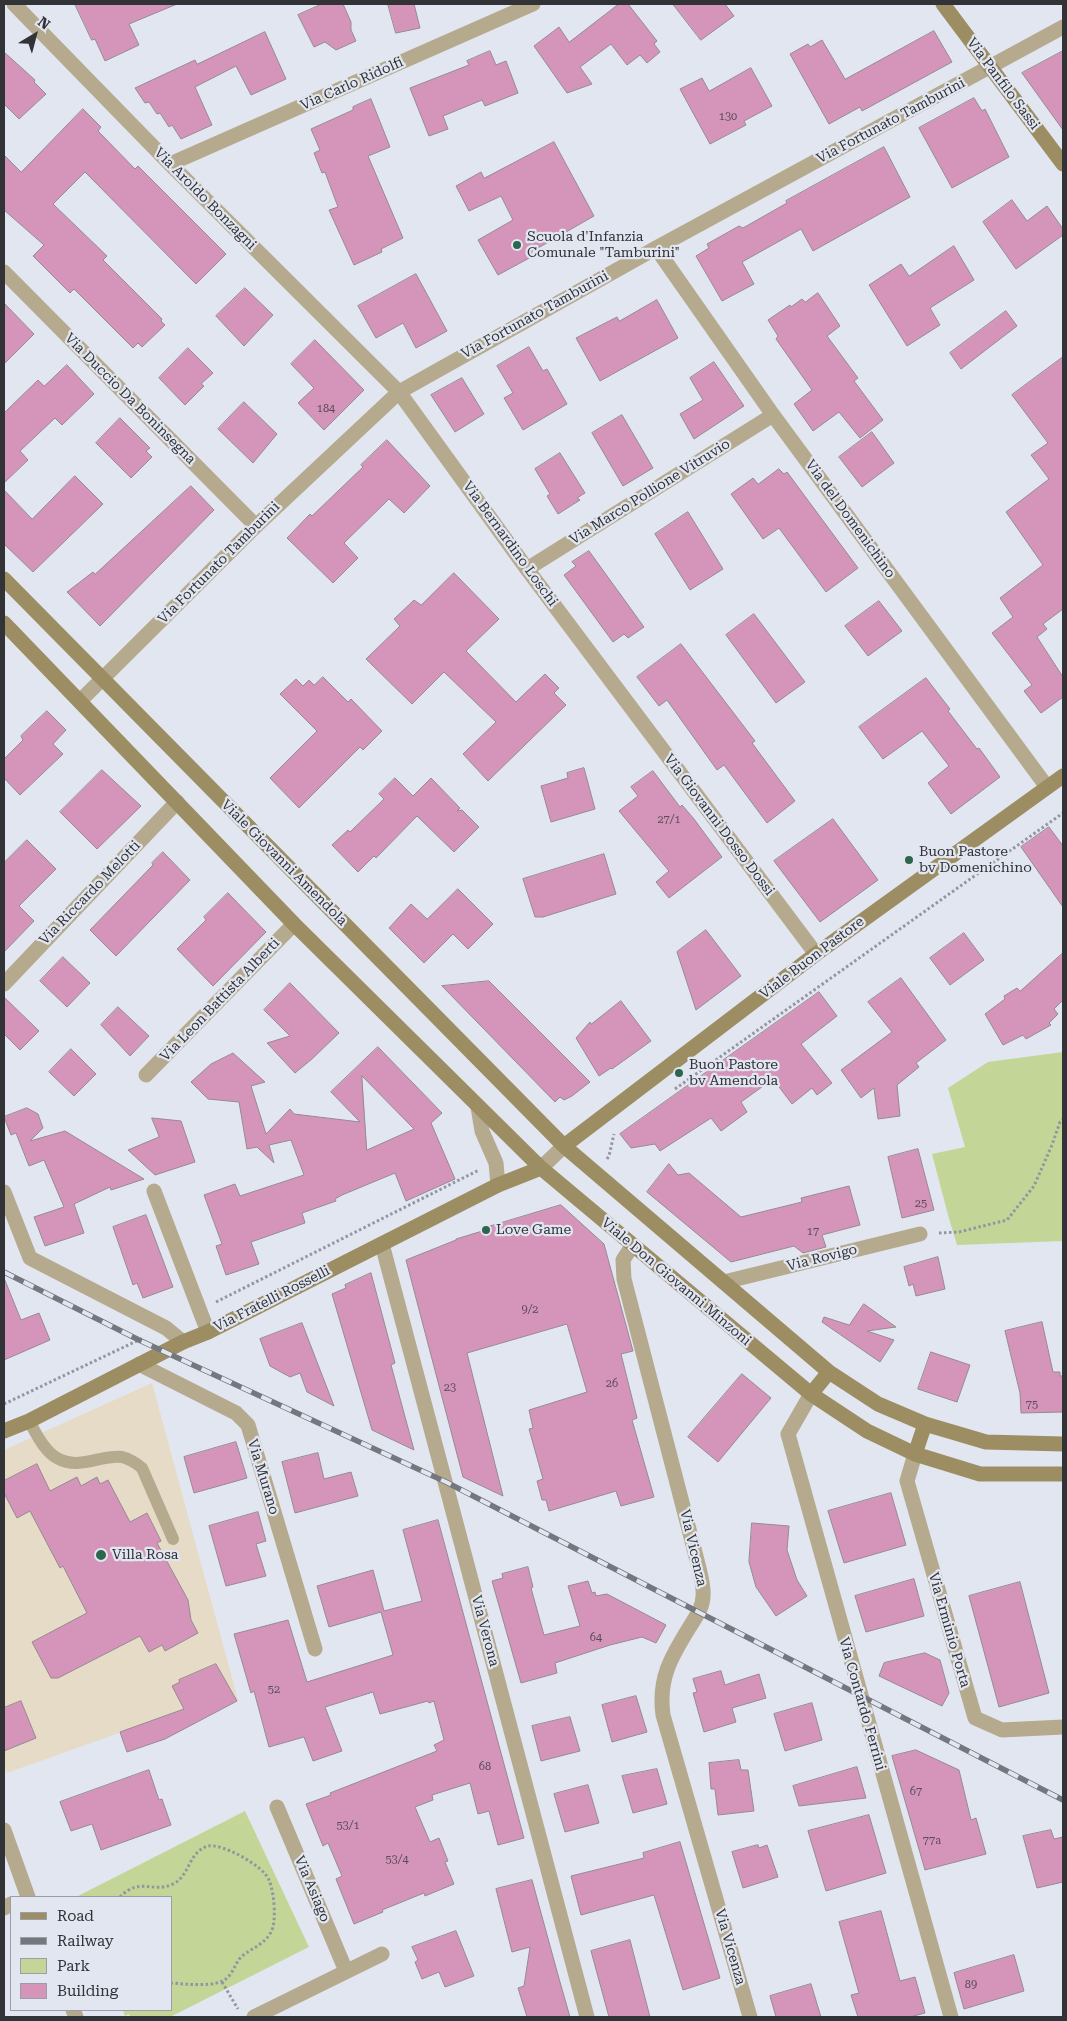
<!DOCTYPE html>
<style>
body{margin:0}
#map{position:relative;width:1067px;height:2021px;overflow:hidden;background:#e2e6f1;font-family:"Roboto Serif",serif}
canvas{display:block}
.frame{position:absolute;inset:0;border:5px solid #313337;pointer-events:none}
.legend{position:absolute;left:10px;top:1896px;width:162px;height:115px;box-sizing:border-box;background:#e2e6f1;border:1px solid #9b9ea7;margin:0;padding:6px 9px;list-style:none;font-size:15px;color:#313337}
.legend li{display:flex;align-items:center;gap:10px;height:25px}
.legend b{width:25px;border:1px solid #9b9ea7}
.north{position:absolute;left:10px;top:10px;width:50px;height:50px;-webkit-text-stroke:4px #e2e6f1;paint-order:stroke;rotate:37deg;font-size:14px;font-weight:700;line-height:20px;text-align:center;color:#313337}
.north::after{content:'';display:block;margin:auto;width:18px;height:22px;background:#313337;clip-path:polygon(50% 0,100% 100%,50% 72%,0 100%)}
</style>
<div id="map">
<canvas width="1067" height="2021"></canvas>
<div class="frame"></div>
<ul class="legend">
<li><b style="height:6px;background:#9c8d62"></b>Road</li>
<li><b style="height:6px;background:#74777d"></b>Railway</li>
<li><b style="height:14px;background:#c3d697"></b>Park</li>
<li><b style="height:14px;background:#d595bb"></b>Building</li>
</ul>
<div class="north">N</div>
</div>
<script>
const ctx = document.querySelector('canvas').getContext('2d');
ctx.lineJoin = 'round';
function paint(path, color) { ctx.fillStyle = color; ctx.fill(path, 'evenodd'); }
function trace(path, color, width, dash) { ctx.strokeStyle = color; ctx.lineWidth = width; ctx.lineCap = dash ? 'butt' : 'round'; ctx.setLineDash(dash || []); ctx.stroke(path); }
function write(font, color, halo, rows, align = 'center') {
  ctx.font = font + ' "Roboto Serif",serif'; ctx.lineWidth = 4.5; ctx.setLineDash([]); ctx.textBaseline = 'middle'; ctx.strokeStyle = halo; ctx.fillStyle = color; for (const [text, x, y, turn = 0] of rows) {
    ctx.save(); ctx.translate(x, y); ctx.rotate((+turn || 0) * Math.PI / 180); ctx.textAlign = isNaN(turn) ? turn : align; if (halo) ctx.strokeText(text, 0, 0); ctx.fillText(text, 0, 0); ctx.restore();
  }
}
paint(new Path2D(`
 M152 1383 238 1700 163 1740 155 1720 7 1773 4 1765V1450Z`), '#e5dbc6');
paint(new Path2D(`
 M1063 1052V1241L957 1245 948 1215 932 1154 965 1147 948 1088 988 1062Z
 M245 1811 309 1947 170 2017H130L129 2014 125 2016 123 2010H171V1897H76Z`), '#c3d697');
const building = new Path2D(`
 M75 4H177L129 24 139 45 105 61 95 39 92 40Z
 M322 4H343L351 22V30L356 41 336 50 325 42 314 47 298 15Z
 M388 4H414L420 28 396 33Z
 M619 4H628L657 41 654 44 660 52 647 63 640 55 627 65 611 44 580 67 592 84 567 93 534 46 559 27 569 42Z
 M673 4H725L734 16 701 40Z
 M934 31 952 62 862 111 860 107 829 124 790 54 808 44 810 47 822 40 845 79Z
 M265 32 286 79 251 95 236 66 195 87 212 125 181 139 172 125 169 127 160 113 157 114 149 102 145 103 135 88 195 60 197 64Z
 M490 51 496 65 506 61 518 93 485 106 482 100 443 116 448 129 429 136 410 88 469 65 467 61Z
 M1063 51V130L1022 73Z
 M4 52 35 80 34 82 46 94 19 119 4 104Z
 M751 68 772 106 744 121 746 125 710 144 680 89 702 78 709 91Z
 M974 98 982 111 985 109 1009 157 952 188 919 128Z
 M371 99 390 147 368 156 403 238 381 249 382 252 354 265 329 210 338 207 325 172 322 173 314 153 320 150 311 129 353 110V107Z
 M83 109 101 127 98 131 135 169 138 166 226 254 196 284 85 172 53 204 107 256 103 260 162 319 161 321 165 325 142 347 138 343 133 348 74 289 70 293 33 256 44 245 4 210V155L21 172Z
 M554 142 594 216 531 252 533 256 498 275 478 240 513 220 501 196 469 211 456 186 481 172 484 178Z
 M884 147 910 197 813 251 801 229 742 262 754 284 722 301 696 256 709 248 707 244 739 226 743 228 787 203 786 201Z
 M1012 200 1027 221 1047 206 1063 229V235L1016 269 983 222Z
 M954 246 974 280 930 308 940 325 907 346 869 285 901 264 909 276Z
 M416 274 447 331 416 348 403 323 376 338 358 306Z
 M245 288 273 315 244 346 216 316Z
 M818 293 840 326 827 336 858 378 854 381 883 420 860 438 839 412 813 431 794 404 812 390 776 339 778 336 768 320 790 305 791 307 802 299 805 302Z
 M657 300 678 338 600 381 576 338 617 317 619 321Z
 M4 303 34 334 4 364Z
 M1006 311 1017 326 961 369 950 353Z
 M315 340 364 390 324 430 298 403 314 388 291 364Z
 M529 347 543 371 547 369 567 404 523 430 504 398 513 393 497 366Z
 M188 348 213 373 201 384 204 386 185 405 159 378Z
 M1063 357V609L1043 624 1047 629 1037 637 1063 677V697L1041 713 1024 691 1032 685 992 633 1013 617 1000 598 1043 565 1006 512 1049 479 1031 455 1048 443 1012 395Z
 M714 362 744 406 694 439 680 414 703 400 690 378Z
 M67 365 94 394 62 425 55 418 20 451 28 460 4 483V413L38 380 44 386Z
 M462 378 484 414 455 432 431 395Z
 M244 402 277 434 253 463 218 429Z
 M622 415 653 468 623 486 592 433Z
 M120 418 150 448 146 451 152 457 131 478 96 443Z
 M872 432 894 463 862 487 839 457Z
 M387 440 430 486 404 513 389 499 344 543 358 558 333 583 287 538 310 514 312 516 363 467 361 465Z
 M560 453 585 493 577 498 580 500 558 514 547 496 550 494 535 469Z
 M779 469 784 474 787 472 858 568 826 592 779 528 763 539 731 494 753 478 758 484Z
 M75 476 103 504 33 572 4 544V490L32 519Z
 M191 486 214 510 100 626 67 592 93 572 95 574Z
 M688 512 723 569 690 590 655 534Z
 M589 551 644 627 628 638 624 634 613 642 564 575 576 566 572 562Z
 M454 573 499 619 466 651 516 702 545 674 559 688 554 693 566 705 488 781 463 754 496 722 444 672 412 704 366 659 400 626 394 619 414 600 421 605Z
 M879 601 902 631 868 656 845 626Z
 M754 614 805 682 776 703 726 635Z
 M681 644 755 741 752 743 795 801 767 823 724 765 717 770 667 700 659 706 637 677Z
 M323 677 348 702 351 699 382 731 363 750 360 747 299 808 270 778 317 731 280 694 296 679 303 686 309 680 314 685Z
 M926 678 950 709 948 711 977 749 979 748 1000 777 951 814 928 783 949 766 922 731 883 759 859 727Z
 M47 711 66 730 53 744 63 754 20 795 4 778V759L23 740 21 736Z
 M584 768 595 809 551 822 541 786 568 778 567 773Z
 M102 770 141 806 97 849 60 812Z
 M653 771 680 807 682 805 694 819 722 857 669 898 656 882 669 871 619 811 638 796 631 787Z
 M395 778 413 796 431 778 460 808 457 811 462 810 479 827 454 852 417 816 376 858 374 856 358 872 332 845 348 830 350 832 384 799 379 794Z
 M833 819 878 880 820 922 774 861Z
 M1049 827 1063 846V907L1021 847Z
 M27 840 56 869 19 906 34 921 4 952V863Z
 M163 852 190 880 116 956 90 930 153 865 152 863Z
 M604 854 616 894 543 917H535L523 879Z
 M458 889 493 924 468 949 453 934 424 963 389 928 411 904 427 919Z
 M228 893 266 932 213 986 177 949 206 920 204 917Z
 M706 930 741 976 696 1010 677 952Z
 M964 933 984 960 950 985 930 958Z
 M1063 953V1000L1054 1009 1058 1014 1049 1023 1051 1025 1026 1039 1023 1035 1003 1045 985 1014 1005 999 1004 996 1017 988 1020 991Z
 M63 957 90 983 67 1007 40 981Z
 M901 978 946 1040 916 1063 919 1067 897 1085 900 1116 878 1119 874 1088 861 1098 841 1070 892 1032 868 1002Z
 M489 981 590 1082 572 1096 564 1100 560 1097 555 1102 442 986Z
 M290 983 339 1033 312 1059 295 1073 267 1043 290 1036 264 1010Z
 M819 992 837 1016 801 1044 832 1083 817 1095 812 1088 792 1104 773 1079 741 1102 747 1112 721 1131 711 1118 660 1151 655 1144 631 1148 620 1134Z
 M4 997 39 1031 20 1050 4 1034Z
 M621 1001 651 1041 612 1069 611 1068 599 1076 576 1038 590 1022 591 1024Z
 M118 1007 149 1036 130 1056 101 1025Z
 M378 1047 442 1113 431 1123 455 1179 406 1201 395 1173 342 1195 335 1199 336 1201 302 1213 305 1223 251 1242 259 1264 226 1275 216 1246 222 1244 204 1195 235 1184 240 1196 304 1175 291 1140 269 1145 274 1163 257 1147 247 1149 239 1102 208 1099 191 1082 211 1064 233 1053 265 1082 251 1086 266 1134 290 1109 294 1114 360 1122 331 1092ZM362 1076 414 1129 367 1150Z
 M71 1049 96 1074 74 1096 49 1072Z
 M27 1108 38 1114 43 1128 30 1141 65 1131 144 1179 111 1190 110 1187 74 1204 84 1233 45 1246 34 1217 64 1207 44 1160 29 1166 16 1133 11 1135 4 1117Z
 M152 1118 181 1121 195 1162 155 1175 128 1150 159 1137Z
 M918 1149 934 1210 902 1218 888 1157Z
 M669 1164 678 1175 689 1173 741 1217 802 1202 801 1198 849 1186 860 1225 822 1235 826 1247 803 1253 794 1246 731 1262 647 1192Z
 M561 1205 604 1244 633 1351 621 1354 637 1418 632 1420 654 1497 621 1506 616 1491 549 1511 546 1500H542L537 1481 543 1479 529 1429 533 1428 529 1410 587 1392 567 1324 467 1353 503 1496 463 1477 406 1260 456 1240V1239L489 1229 488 1227Z
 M146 1215 173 1287 143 1298 137 1283 133 1285 113 1227Z
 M938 1257 945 1289 916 1296 913 1284 909 1286 904 1267Z
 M371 1273 395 1363 391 1365 414 1450 372 1430 332 1294 346 1288 345 1285Z
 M4 1278 21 1320 39 1313 50 1340 4 1360Z
 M864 1304 896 1327 867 1331 894 1340 880 1362 822 1322 824 1317 849 1325Z
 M1042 1322 1053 1372H1060V1376H1063V1412L1021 1413 1020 1393 1005 1331Z
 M302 1323 334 1406 307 1392 300 1373 290 1377 270 1366 260 1339Z
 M931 1352 970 1365 957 1402 918 1389Z
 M742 1374 771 1398 718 1462 688 1437Z
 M236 1442 247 1478 194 1493 184 1457Z
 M318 1453 324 1479 351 1472 358 1496 295 1513 282 1462Z
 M37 1464 50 1491 77 1477 81 1486 97 1477 100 1484 108 1480 130 1522 147 1513 161 1541 157 1543 188 1600 191 1620 198 1633 165 1651 162 1645 149 1652 140 1636 58 1678H51L32 1642 87 1613 63 1566 60 1568 30 1511 17 1518 4 1493V1481Z
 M891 1493 906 1545 844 1563 828 1511Z
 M258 1512 266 1541 256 1544 266 1576 226 1586 209 1526Z
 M438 1520 524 1838 498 1845 489 1811 478 1814 470 1783 432 1795 433 1800 415 1807 430 1842 439 1838 448 1861 445 1862 454 1884 425 1896 424 1893 382 1910 383 1912 354 1924 336 1879 342 1876 328 1843 323 1846 306 1804 331 1795 330 1793 437 1751 434 1745 444 1740 434 1701 429 1703 428 1701 380 1714 373 1692 325 1707 342 1751 313 1761 304 1737 269 1747 254 1691 251 1693 234 1634 288 1620 307 1682 393 1655 381 1612 329 1627 317 1586 373 1570 384 1611 422 1601 403 1530Z
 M752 1523 789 1526 787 1550 797 1580 807 1596 776 1616 756 1587 749 1562Z
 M528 1567 533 1587 531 1588 544 1635 580 1626 568 1586 588 1581 592 1593 595 1592 596 1596 607 1594 666 1625 656 1643 642 1637 610 1645 555 1663 557 1673 521 1683 492 1581 503 1578 502 1574Z
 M914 1579 924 1616 866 1632 855 1596Z
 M1020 1582 1049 1693 999 1707 969 1596Z
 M925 1653 940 1660 949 1693 942 1706 879 1676 884 1663Z
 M216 1664 237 1701 165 1739 127 1752 120 1732 184 1709 172 1686 180 1682 179 1680Z
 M721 1671 725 1685 759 1674 766 1698 732 1708 736 1722 704 1732 693 1693 697 1692 693 1679Z
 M636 1696 647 1732 612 1742 602 1705Z
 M21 1701 36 1738 4 1751V1708Z
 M812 1703 822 1740 785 1751 774 1714Z
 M570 1717 580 1751 541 1761 532 1726Z
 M916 1750 959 1770 971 1820 976 1818 986 1854 925 1870 892 1756Z
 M739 1760 741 1770H748L754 1811 718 1815 715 1789H711L709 1763Z
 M857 1767 866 1798 799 1806 793 1786Z
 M657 1769 667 1804 633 1813 622 1776Z
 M149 1770 159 1800 162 1799 171 1825 101 1850 92 1824 71 1831 60 1802Z
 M588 1785 599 1823 565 1832 554 1794Z
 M869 1815 886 1873 826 1891 808 1831Z
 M1051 1830 1054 1839 1063 1837V1882L1037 1888 1023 1836Z
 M680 1842 720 1978 683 1990 654 1895 581 1915 571 1876 644 1858 643 1853Z
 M758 1845 759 1848 767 1845 778 1877 743 1888 732 1852Z
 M532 1880 558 1975 570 2017H527L518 1988 524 1986 530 1947 512 1952 496 1889Z
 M881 1911 900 1981 915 1977 925 2013 910 2017H858L851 1995 859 1993 839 1922Z
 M456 1931 474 1976 445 1987 439 1972 422 1979 415 1962 418 1960 412 1947Z
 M630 1940 650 2017H609L591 1951Z
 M1014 1955 1024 1991 964 2009 954 1973Z
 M811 1984 821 2017H776L770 1996Z`);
paint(building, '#d595bb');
trace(building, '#958a90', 1);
trace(new Path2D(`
 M675 1089 1063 813
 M607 1159 609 1156 614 1134
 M939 1233 959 1232 1007 1220 1034 1186 1052 1145 1060 1122 1063 1119
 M216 1302 479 1170
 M4 1404 143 1338
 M120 1897C141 1876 152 1894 173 1884 190 1876 188 1852 208 1846 222 1843 264 1866 269 1880 274 1891 277 1922 271 1932 265 1944 252 1948 242 1956 235 1963 234 1972 227 1978 217 1988 185 1984 171 1983
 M222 1982 238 2009`), '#93969e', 3, [2.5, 2.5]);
trace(new Path2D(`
 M29 1421C36 1433 44 1451 57 1458 79 1471 102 1454 122 1457 130 1459 136 1463 142 1468L173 1539`), '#b5aa8e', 12);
trace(new Path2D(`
 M14 4 170 164 399 392 527 569 816 954
 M170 164 533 4
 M656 248 773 415 1047 787
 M4 272 256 526
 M527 569 773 415
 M80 701 256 526 399 392 656 248 1063 27
 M4 984 177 802
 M146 1075 294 924
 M478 1107 482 1131 496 1163 498 1185
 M541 1168 564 1146
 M154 1191 208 1332
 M4 1192 30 1258 166 1328 183 1342
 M382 1244 587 2017
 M632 1246 623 1260 624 1279 699 1568C701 1577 704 1587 703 1596 703 1608 695 1618 689 1628 671 1657 658 1679 663 1715L750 2017
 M724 1282 920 1234
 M139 1364 236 1413 248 1425 315 1649
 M811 1394 788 1434 951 2017
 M915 1454 907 1481 975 1718 1002 1730 1063 1727
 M277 1807 346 1971
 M4 1830 28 1897
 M4 1908 11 1904
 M73 2010 76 2017
 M254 2017 382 1954`), '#b5aa8e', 15);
trace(new Path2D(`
 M943 4 1063 164
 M4 579 564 1146 829 1372 878 1404 925 1424 986 1442 1063 1444
 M4 623 294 924 541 1168 811 1394 867 1431 915 1454 980 1474H1063
 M564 1146 816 954 1063 776
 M811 1394 829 1372
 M4 1431 29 1421 183 1342 208 1332 498 1185 541 1168
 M915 1454 925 1424`), '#9c8d62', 15);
const rail = new Path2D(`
 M4 1272 139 1340 446 1482 1063 1800`);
trace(rail, '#74777d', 5.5);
trace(rail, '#e2e6f1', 4, [11]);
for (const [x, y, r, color] of [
 [517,245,5,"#2e654d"],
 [909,860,5,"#2e654d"],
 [679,1073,5,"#2e654d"],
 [486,1230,5,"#2e654d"],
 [101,1555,6,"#2e654d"]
]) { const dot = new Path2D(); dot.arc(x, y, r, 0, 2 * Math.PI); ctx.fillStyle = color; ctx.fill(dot); trace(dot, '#e2e6f1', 2); }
write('11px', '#5a4c58', null, [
 ["130",728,117],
 ["184",326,409],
 ["27/1",669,820],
 ["25",921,1204],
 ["17",813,1232],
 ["9/2",530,1310],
 ["26",612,1384],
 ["23",450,1388],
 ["75",1032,1405],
 ["64",596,1638],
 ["52",274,1690],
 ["68",485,1767],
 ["67",916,1792],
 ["53/1",348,1826],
 ["77a",932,1841],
 ["53/4",397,1860],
 ["89",971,1985]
]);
write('14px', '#313337', '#e2e6f1', [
 ["Via Carlo Ridolfi",352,84,-24],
 ["Via Panfilo Sassi",1003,84,53],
 ["Via Fortunato Tamburini",891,121,-28],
 ["Via Aroldo Bonzagni",205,199,45],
 ["Via Fortunato Tamburini",535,315,-29],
 ["Via Duccio Da Boninsegna",130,399,45],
 ["Via Marco Pollione Vitruvio",650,492,-32],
 ["Via del Domenichino",850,519,54],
 ["Via Bernardino Loschi",510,544,54],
 ["Via Fortunato Tamburini",219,563,-45],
 ["Via Giovanni Dosso Dossi",719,825,53],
 ["Viale Giovanni Amendola",284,863,45],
 ["Via Riccardo Melotti",90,893,-46],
 ["Viale Buon Pastore",812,958,-37],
 ["Via Leon Battista Alberti",220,1000,-46],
 ["Via Rovigo",822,1258,-14],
 ["Viale Don Giovanni Minzoni",676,1282,40],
 ["Via Fratelli Rosselli",272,1299,-27],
 ["Via Murano",263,1477,73],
 ["Via Vicenza",693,1548,77],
 ["Via Erminio Porta",949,1630,74],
 ["Via Verona",485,1631,75],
 ["Via Contardo Ferrini",862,1704,74],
 ["Via Asiago",312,1889,67],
 ["Via Vicenza",730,1947,74]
]);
write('14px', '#313337', '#e2e6f1', [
 ["Scuola d'Infanzia",527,237],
 ["Comunale \"Tamburini\"",527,253],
 ["Buon Pastore",919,852],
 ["bv Domenichino",919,868],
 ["Buon Pastore",689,1065],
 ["bv Amendola",689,1081],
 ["Love Game",496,1230],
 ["Villa Rosa",112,1555]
], 'left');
</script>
